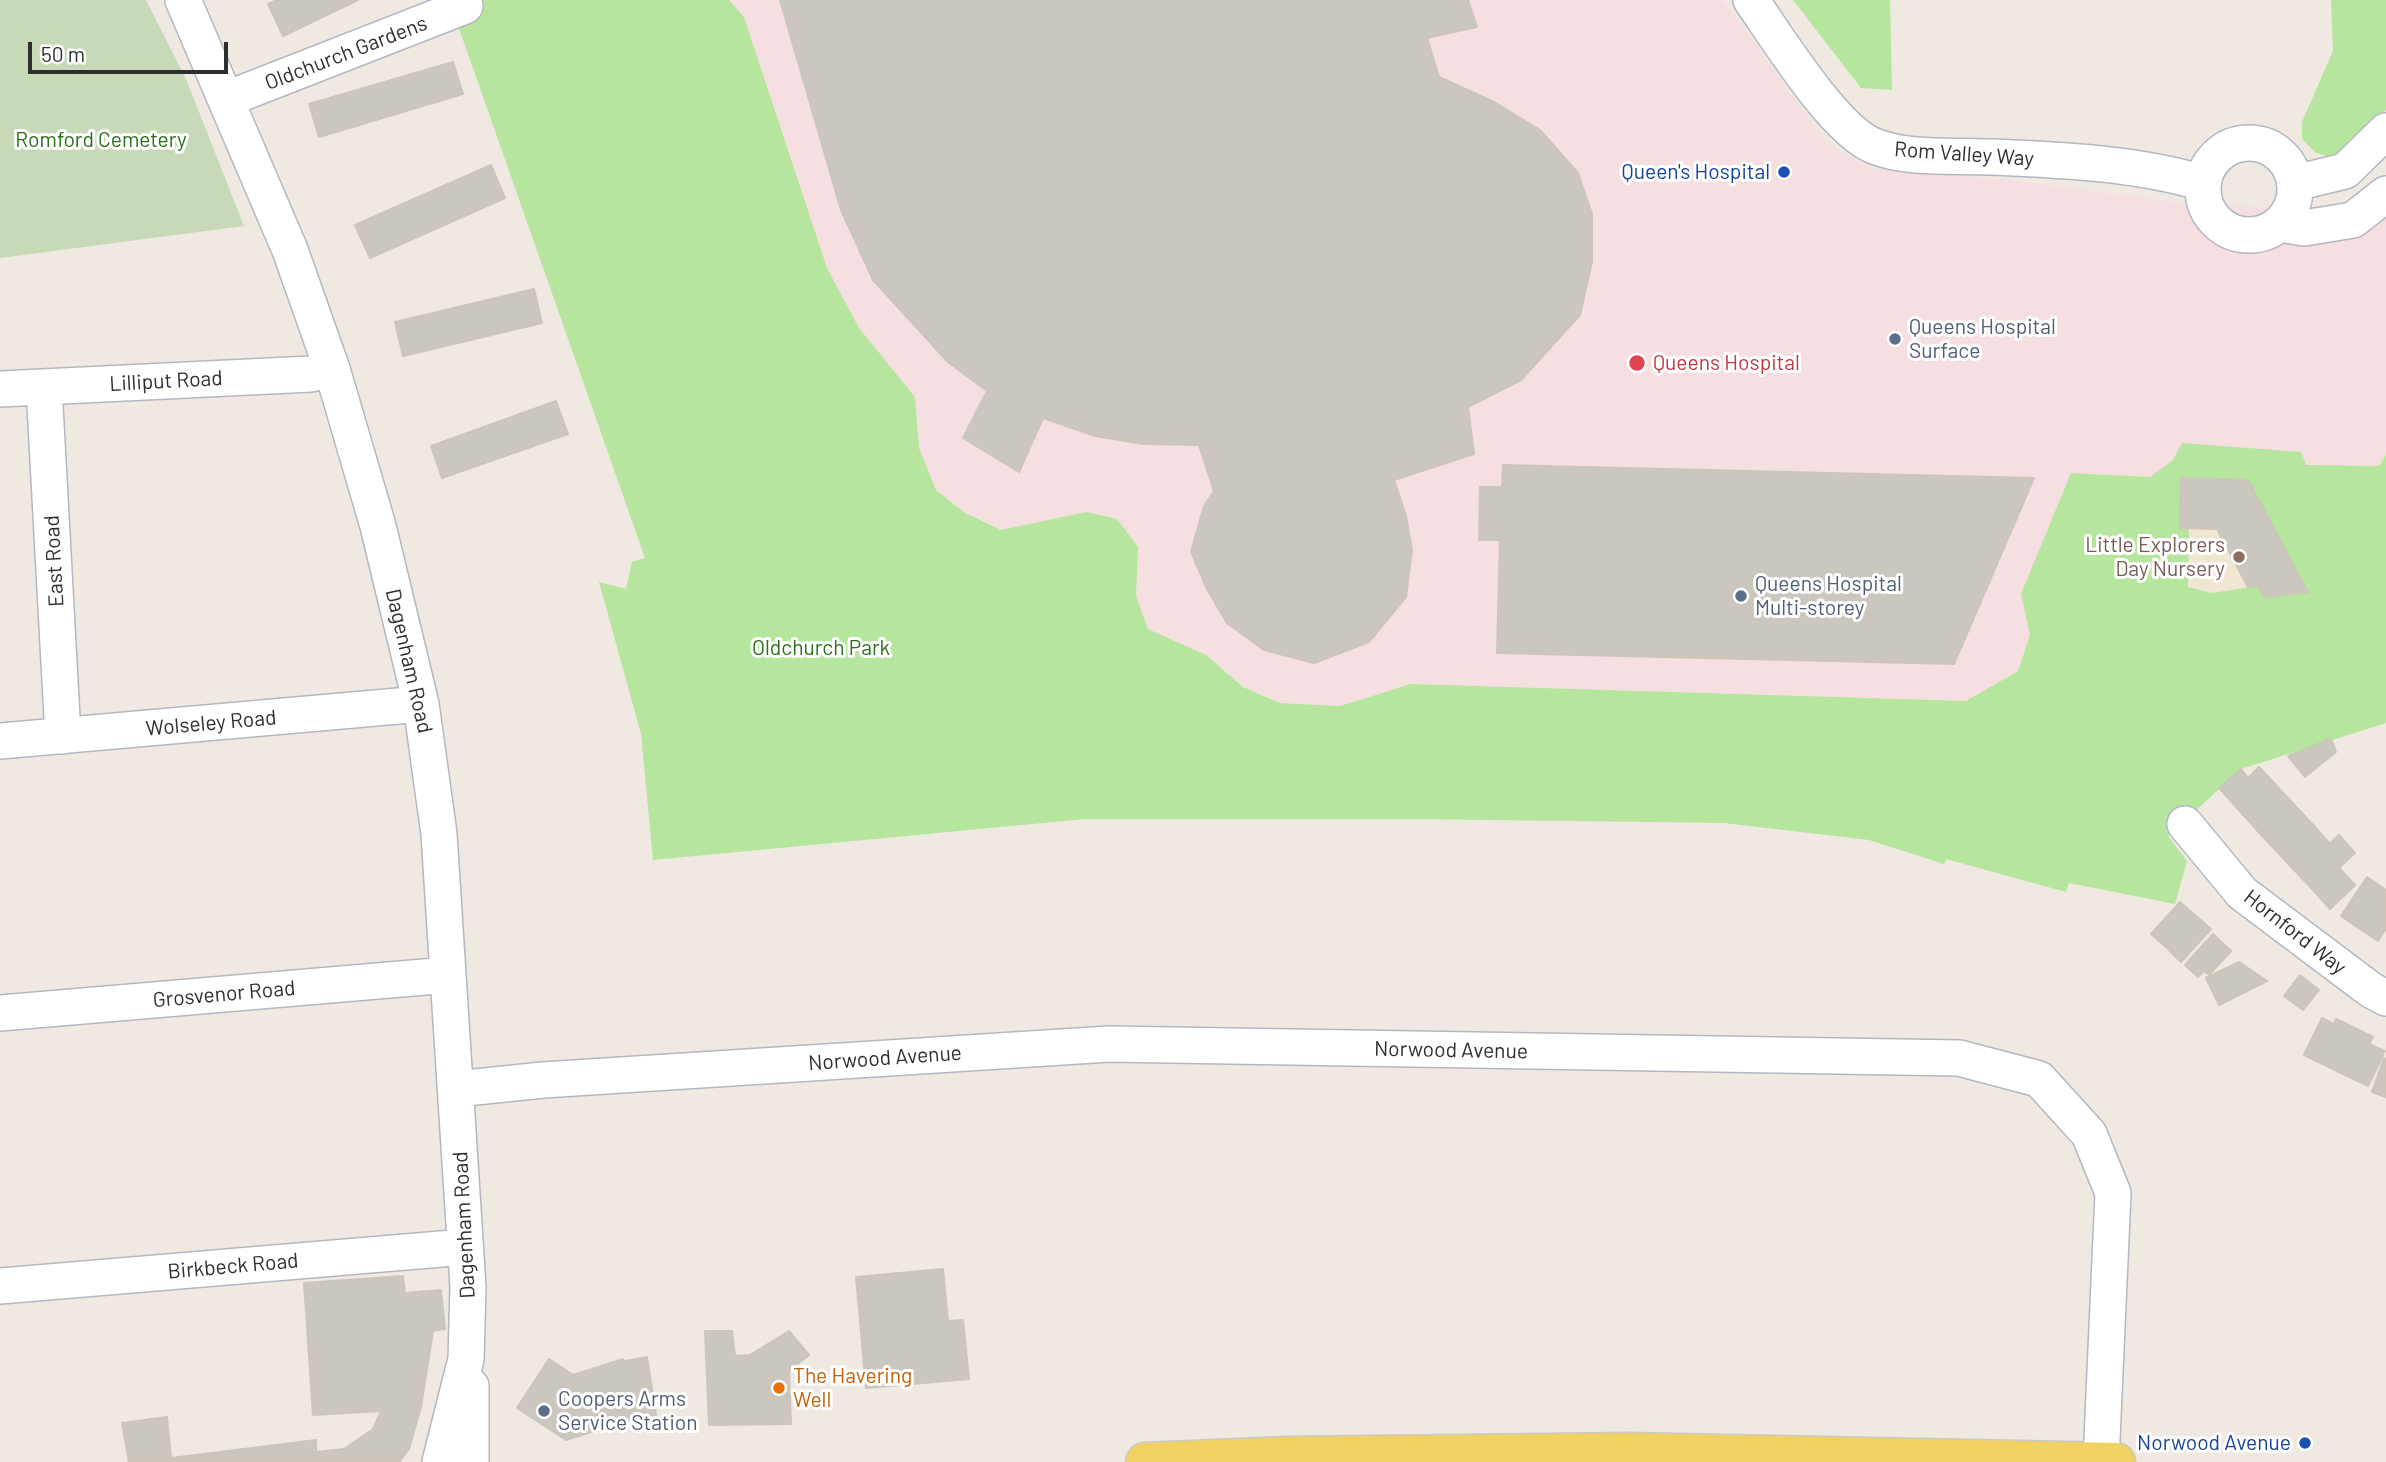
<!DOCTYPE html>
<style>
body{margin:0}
#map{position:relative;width:2386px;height:1462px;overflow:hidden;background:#efe9e1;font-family:Barlow,sans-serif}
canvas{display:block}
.scale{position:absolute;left:28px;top:42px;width:200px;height:32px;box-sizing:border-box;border:4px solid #2e2e2e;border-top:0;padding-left:9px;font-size:21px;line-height:24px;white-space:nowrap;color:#2e2e2e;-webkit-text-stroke:5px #fff;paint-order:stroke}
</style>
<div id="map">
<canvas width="2386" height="1462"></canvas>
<div class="scale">50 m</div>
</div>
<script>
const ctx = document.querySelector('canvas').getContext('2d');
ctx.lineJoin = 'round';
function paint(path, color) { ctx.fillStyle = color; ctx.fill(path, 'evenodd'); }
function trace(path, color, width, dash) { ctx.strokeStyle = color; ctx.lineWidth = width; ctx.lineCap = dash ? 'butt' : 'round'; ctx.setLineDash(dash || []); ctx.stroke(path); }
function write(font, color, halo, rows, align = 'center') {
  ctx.font = font + ' Barlow,sans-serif'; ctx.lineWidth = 6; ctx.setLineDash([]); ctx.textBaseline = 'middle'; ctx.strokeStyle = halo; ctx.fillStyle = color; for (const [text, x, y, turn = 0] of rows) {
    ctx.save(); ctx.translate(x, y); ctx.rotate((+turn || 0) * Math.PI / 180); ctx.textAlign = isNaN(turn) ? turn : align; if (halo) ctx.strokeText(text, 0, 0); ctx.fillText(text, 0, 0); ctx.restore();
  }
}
paint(new Path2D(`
 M2181 478 2248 480 2308 592 2258 586 2212 593 2188 587 2189 528H2180Z`), '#f0e6d1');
paint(new Path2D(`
 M729 0H1723L1827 144 1870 168 2009 180 2187 204 2386 212V455L2379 466 2306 465 2301 452 2173 460 2021 594 2030 635 2018 671 1966 701 1411 684 1340 706 1280 703 1243 687 1206 655 1148 629 1136 596 1138 547 1086 512 1001 530 965 513 936 490 919 448 915 397 859 328 827 268 744 17Z`), '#f5dfe0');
paint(new Path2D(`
 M449 0H729L744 17 827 268 859 328 915 397 919 448 936 490 965 513 1001 530 1086 512 1117 519 1138 547 1136 596 1148 629 1206 655 1243 687 1280 703 1340 706 1411 684 1966 701 2018 671 2030 635 2021 594 2071 473 2150 477 2173 460 2182 443 2301 452 2306 465 2379 466 2386 455V723L2241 769 2168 836 2187 861 2175 904 2069 883 2066 892 1946 859 1944 864 1869 840 1724 823 1411 819H1085L653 860 641 734 599 582 626 589 632 562 645 558ZM2181 478 2248 480 2308 591 2264 597 2258 586 2212 593 2188 587 2189 528 2180 527Z
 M1793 0H1890L1892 90 1861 88Z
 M2331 0H2386V110L2370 128 2331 157 2316 153 2302 139V122L2333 51Z`), '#b6e59e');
paint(new Path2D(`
 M0 0H146L186 79 244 226 0 258Z`), '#c8d9b8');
const building = new Path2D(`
 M277 0H358L283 36 268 4Z
 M780 0H1468L1477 27 1427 38 1439 77 1494 102 1540 130 1578 173 1592 214V262L1580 315 1521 380 1468 407 1474 454 1394 480 1406 516 1412 550 1406 597 1369 642 1314 663 1264 650 1227 623 1207 589 1191 552 1204 506 1214 491 1199 445 1144 444 1095 436 1043 418 1019 472 963 438 987 391 948 362 873 280 841 210Z
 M453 62 463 94 319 137 309 104Z
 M491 165 505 198 370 258 355 225Z
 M534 289 542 323 403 356 395 322Z
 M556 401 568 434 442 478 431 446Z
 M1503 465 2034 478 1954 664 1497 653 1500 540H1479L1480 487H1502Z
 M2181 478 2248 480 2308 592 2264 597 2258 586 2248 587 2217 529 2180 528Z
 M2331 739 2336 752 2305 777 2288 756Z
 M2259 767 2288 798 2255 828 2219 788 2241 769 2248 778Z
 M2288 798 2300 811 2267 841 2255 828Z
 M2300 811 2316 828 2283 858 2267 841Z
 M2316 828 2330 844 2298 874 2283 858Z
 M2339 835 2355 853 2314 891 2298 874Z
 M2339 868 2355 885 2330 909 2314 891Z
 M2367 877 2386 890 2360 929 2341 916Z
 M2386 890V929L2378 941 2360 929Z
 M2180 902 2195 915 2166 947 2151 934Z
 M2195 915 2211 929 2181 962 2166 947Z
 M2213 934 2231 951 2209 975 2204 971 2198 977 2185 965Z
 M2239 962 2267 981 2219 1005 2206 978Z
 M2300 975 2319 990 2303 1010 2284 996Z
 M2322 1018 2334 1024 2336 1019 2357 1029 2337 1071 2304 1055Z
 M2357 1029 2373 1037 2369 1044 2385 1051 2368 1086 2337 1071Z
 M2384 1058 2386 1059V1097L2372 1092Z
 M943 1269 948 1321 963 1320 969 1379 866 1388 856 1277Z
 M403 1276 405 1293 441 1290 445 1329 433 1331 421 1407 409 1449 399 1462H129L122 1423 167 1417 171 1458 316 1440V1452L344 1449 373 1429 381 1411 313 1415 304 1283Z
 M705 1331H732L735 1356 750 1355 789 1331 809 1355 789 1371 791 1424 709 1425Z
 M647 1357 656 1415 633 1419 625 1361Z
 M549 1359 573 1375 623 1359 632 1419 566 1440 517 1408Z`);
paint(building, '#cbc7bf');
trace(building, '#cbc5ba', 2);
const minor = new Path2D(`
 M183 0 290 250 332 369 378 526 421 704 439 834 468 1287 466 1359 440 1462
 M1751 0C1777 37 1834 130 1874 146 1909 160 1954 155 1991 157 2062 160 2135 163 2203 183
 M227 99 465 6
 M2203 189a46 46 0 1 1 92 0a46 46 0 1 1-92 0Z
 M2295 183 2345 171 2386 131
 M2280 224 2304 228 2353 220 2386 194
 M44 387 63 736
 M0 389 311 374 332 369
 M0 741 421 704
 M2185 824 2242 893 2371 990 2386 998
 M0 1013 448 975
 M456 1089 543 1080 1109 1044 1959 1058 2039 1079 2089 1134 2113 1193 2101 1461
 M0 1286 465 1247
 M471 1386V1462`);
const major = new Path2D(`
 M1145 1462 1287 1456 1629 1452 2116 1462`);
trace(minor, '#b4b7c1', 38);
trace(major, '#c9c9c9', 41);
trace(minor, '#fff', 35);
trace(major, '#f2d163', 38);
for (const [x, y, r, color] of [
 [1784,172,7,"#1a4fb4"],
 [1895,339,7,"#5c6f8a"],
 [1637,363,9,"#e0444e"],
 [2239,557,7,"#8d6e63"],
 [1741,596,7,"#5c6f8a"],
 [779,1388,7,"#e8710a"],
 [544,1411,7,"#5c6f8a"],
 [2305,1443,7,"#1a4fb4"]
]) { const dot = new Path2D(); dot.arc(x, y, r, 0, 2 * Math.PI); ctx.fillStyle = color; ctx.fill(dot); trace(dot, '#fff', 2.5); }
write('21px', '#2e2e2e', '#fff', [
 ["Oldchurch Gardens",346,53,-21],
 ["Rom Valley Way",1964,154,4],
 ["Lilliput Road",166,381,-3],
 ["East Road",54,561,-93],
 ["Dagenham Road",409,661,77],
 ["Wolseley Road",211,723,-5],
 ["Hornford Way",2295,932,38],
 ["Grosvenor Road",224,994,-5],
 ["Norwood Avenue",1451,1050,1],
 ["Norwood Avenue",885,1058,-4],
 ["Dagenham Road",464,1225,-93],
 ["Birkbeck Road",233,1266,-5]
]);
write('21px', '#2c6e1b', '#fff', [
 ["Romford Cemetery",101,140],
 ["Oldchurch Park",821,648]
]);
write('21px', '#164399', '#fff', [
 ["Queen's Hospital",1770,172],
 ["Norwood Avenue",2291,1443]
], 'right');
write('21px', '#4e5e75', '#fff', [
 ["Queens Hospital",1909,327],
 ["Surface",1909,351],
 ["Queens Hospital",1755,584],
 ["Multi-storey",1755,608],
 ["Coopers Arms",558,1399],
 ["Service Station",558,1423]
], 'left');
write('21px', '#be3a42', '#fff', [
 ["Queens Hospital",1653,363]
], 'left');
write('21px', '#785e54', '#fff', [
 ["Little Explorers",2225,545],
 ["Day Nursery",2225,569]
], 'right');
write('21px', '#c56008', '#fff', [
 ["The Havering",793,1376],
 ["Well",793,1400]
], 'left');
</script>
